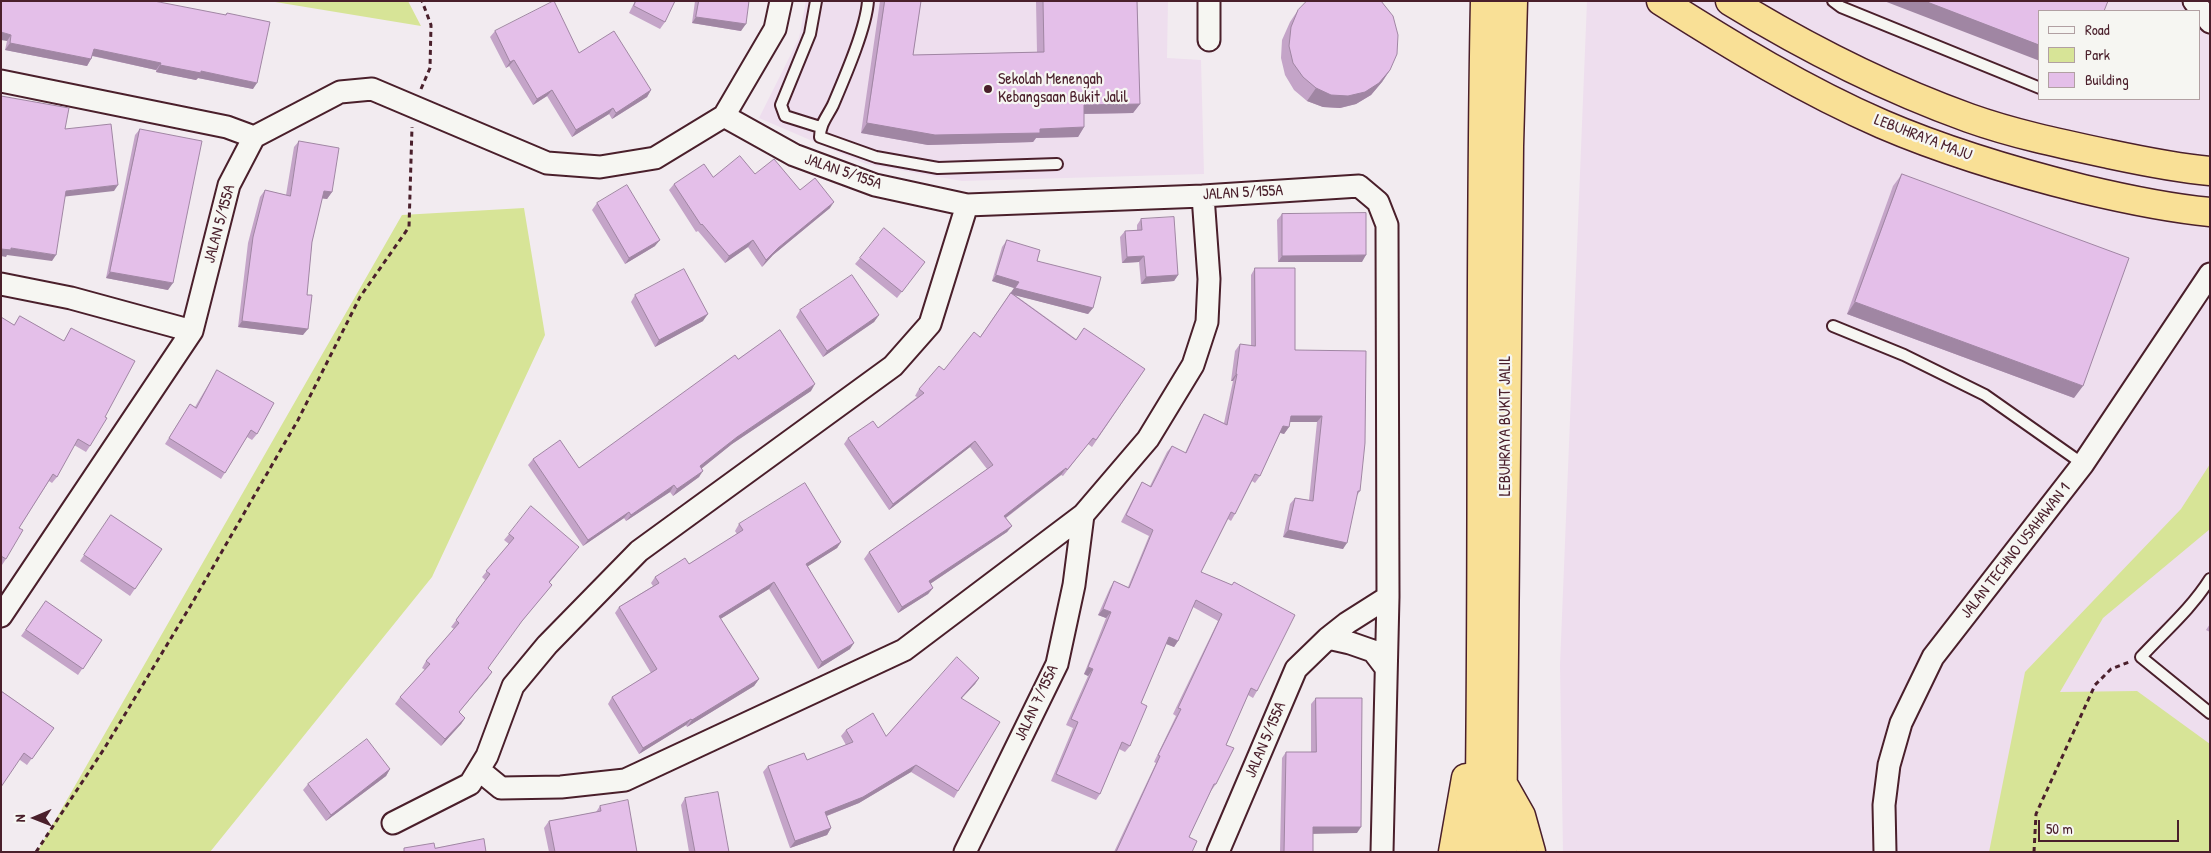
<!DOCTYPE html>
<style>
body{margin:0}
#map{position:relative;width:2211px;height:853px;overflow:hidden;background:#f2ebf0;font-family:"Patrick Hand",sans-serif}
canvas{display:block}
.frame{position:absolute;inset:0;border:2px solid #4a1f2b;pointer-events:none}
.legend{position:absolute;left:2038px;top:10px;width:162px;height:90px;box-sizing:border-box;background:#f6f6f2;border:1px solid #b1a0a2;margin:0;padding:6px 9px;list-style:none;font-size:15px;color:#4a1f2b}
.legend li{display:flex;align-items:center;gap:10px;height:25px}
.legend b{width:25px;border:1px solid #b1a0a2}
.north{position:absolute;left:10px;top:793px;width:50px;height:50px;-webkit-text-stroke:4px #f6f6f2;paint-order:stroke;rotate:269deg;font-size:14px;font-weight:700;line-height:20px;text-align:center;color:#4a1f2b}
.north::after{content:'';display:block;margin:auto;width:18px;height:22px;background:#4a1f2b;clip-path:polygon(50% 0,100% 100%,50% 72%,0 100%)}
.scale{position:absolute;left:2038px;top:820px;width:141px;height:22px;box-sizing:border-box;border:2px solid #4a1f2b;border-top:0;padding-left:6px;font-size:15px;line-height:18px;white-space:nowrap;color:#4a1f2b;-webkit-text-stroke:4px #f6f6f2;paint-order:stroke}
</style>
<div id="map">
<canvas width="2211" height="853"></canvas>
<div class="frame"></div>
<ul class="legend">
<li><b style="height:6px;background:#f6f6f2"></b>Road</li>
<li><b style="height:14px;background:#d7e497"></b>Park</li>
<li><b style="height:14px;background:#e4bfe9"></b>Building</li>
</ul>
<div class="north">N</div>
<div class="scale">50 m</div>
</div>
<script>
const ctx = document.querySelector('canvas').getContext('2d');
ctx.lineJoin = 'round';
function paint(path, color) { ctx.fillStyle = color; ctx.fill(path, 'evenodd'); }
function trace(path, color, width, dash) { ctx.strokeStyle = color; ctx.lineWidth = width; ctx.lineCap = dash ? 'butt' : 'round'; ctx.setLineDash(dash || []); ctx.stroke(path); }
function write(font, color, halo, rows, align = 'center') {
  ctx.font = font + ' "Patrick Hand",sans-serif'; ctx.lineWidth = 4.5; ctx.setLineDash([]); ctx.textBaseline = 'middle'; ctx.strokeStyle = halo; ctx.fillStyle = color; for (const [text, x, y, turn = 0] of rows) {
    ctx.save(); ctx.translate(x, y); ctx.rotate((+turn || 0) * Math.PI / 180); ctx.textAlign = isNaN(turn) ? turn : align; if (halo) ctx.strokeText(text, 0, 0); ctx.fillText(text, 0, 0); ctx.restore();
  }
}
paint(new Path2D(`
 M806 1H1168L1167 58 1201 60 1204 174 962 181 866 164 759 118 799 38Z
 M1587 1H2210V852H1563L1560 665ZM2040 11H2200V99H2040Z`), '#eedeee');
paint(new Path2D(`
 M269 1H408L421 26Z
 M524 208 545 335 432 577 210 852H37L402 215Z
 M2210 464V529L2103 618 2060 692 2137 691 2210 744V852H1989L2025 672 2181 509Z`), '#d7e497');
const service = new Path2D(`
 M816 1 810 34 781 105 785 116 820 127
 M868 1C866 29 844 79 833 105 827 117 820 124 820 137L876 157 938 168 1057 164
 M1833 1 1841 7 2040 88
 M1833 326 1904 355 1985 395 2083 464
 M2210 579C2191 609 2165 631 2141 657L2210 713`);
const minor = new Path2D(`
 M1209 1V40
 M2194 1 2210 22
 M1 81 227 127 254 137
 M724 116 794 155 875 185 967 205 1203 196 1359 186 1378 202 1387 225 1388 597 1382 852
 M1 284 71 298 192 331
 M1 616 192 331 229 185 254 137 340 92 372 89 547 163 600 167 655 158 724 116 775 29 781 1
 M1328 638 1350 643 1373 651 1386 668
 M479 770 501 788 561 787 625 780 904 650 1083 515 1148 439 1193 365 1207 322 1209 279 1203 196
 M393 823 470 784 487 756 513 686 547 645 639 551 893 366 930 324 967 205
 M965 852 1057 664 1074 585 1083 515
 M1218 852 1296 669 1328 638 1347 623 1388 597
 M1885 852 1884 805 1889 765 1901 723 1933 657 2083 464 2210 274`);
const trunk = new Path2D(`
 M1504 786 1521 816 1531 852
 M1453 852 1466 778
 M1479 852C1484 568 1479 285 1485 1
 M1502 852 1509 146 1513 1`);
const motorway = new Path2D(`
 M1661 1C1732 46 1804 90 1882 124 1947 152 2015 172 2083 189 2125 199 2167 208 2210 212
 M1730 1C1805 47 1886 88 1969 118 2014 134 2062 144 2109 154 2142 161 2176 168 2210 171`);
trace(service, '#4a1f2b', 14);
trace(minor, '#4a1f2b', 25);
trace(trunk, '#4a1f2b', 31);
trace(motorway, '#4a1f2b', 31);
trace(new Path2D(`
 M421 89 430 68 431 25 422 1
 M36 852 104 749 191 605 298 420 360 297 409 227 412 127
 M2034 852 2036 814 2095 685 2111 669 2129 662`), '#4a1f2b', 3, [5, 4]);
trace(service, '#f6f6f2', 10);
trace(minor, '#f6f6f2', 21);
trace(trunk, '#f9e096', 28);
trace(motorway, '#f9e096', 28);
paint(new Path2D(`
 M1 1 225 15 227 13 253 89 198 78 196 80 156 72V70L92 56 91 59 87 66 5 50 7 41Z
 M635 1H675L665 22 660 29 629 13Z
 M695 1H749L741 31 692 23Z
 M880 1H921L913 55 1037 52 1036 1H1137L1140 104 1133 113 1084 114V127L1078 137 1036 138 1033 142 928 145 861 133Z
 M1298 10 1390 70 1382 82 1371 95 1356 104 1340 108 1323 107 1307 101 1294 90 1285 75 1281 58 1282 40 1290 22Z
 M495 31 579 53 651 90 647 97 612 119 609 114 572 137 547 96 533 105 509 66 506 68 490 37Z
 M140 129 168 290 106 278 135 135Z
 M299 141 332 192 327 199 322 198 312 242 303 335 238 327 248 243 260 197 265 190 286 195 294 147Z
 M755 174 800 190 830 208 773 255 762 267 748 247 725 263 698 231 696 232 669 190 674 184 713 177Z
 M1902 174 2074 398 1847 314 1893 186Z
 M597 203 655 246 625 264 592 210Z
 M1282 214 1362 262H1278L1277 220Z
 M1141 219 1178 275 1174 281 1141 284 1139 262 1122 263 1120 237 1125 231 1137 230V225Z
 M1007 240 1037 261 1093 308 1088 314 1015 295 1076 339 1145 369 1092 447 1088 444 1063 476 1061 475 1006 518 1012 526 1007 532 930 584 933 588 928 594 898 613 864 559 869 552 987 469 970 447 889 510 844 444 848 438 878 428 917 397 915 396 919 389 944 370 980 337 1014 288 992 281 1002 247Z
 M860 258 925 262 897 298 855 264Z
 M1255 268 1295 350 1360 491 1356 497 1343 549 1283 537 1290 504 1295 498 1309 500 1317 422H1290L1289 427 1284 434 1280 433 1260 476 1255 483 1252 481 1235 514 1231 521 1228 519 1201 572 1232 585 1257 691 1253 698 1248 695 1226 745 1216 784 1211 791 1189 837 1192 852H1114L1156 763 1154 762 1176 716 1173 714 1218 621 1193 607 1178 641 1174 647 1166 644 1141 703 1130 746 1125 752 1119 749 1100 794 1096 800 1051 781 1073 728 1066 725 1088 676 1084 674 1106 618 1098 615 1110 588 1114 581 1128 587 1149 536 1121 522 1138 489 1142 482 1150 486 1167 452 1172 446 1185 453 1200 421 1204 414 1224 423 1233 381H1231L1235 351 1240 344 1251 346V275Z
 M635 295 703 321 655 347 631 302Z
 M800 310 879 315 874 322 823 357 796 317Z
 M20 316 64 341 71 328 90 446 86 452 74 445 57 477 52 483 49 481 19 528 6 559 2 565 1 317 14 325Z
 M738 359 811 391 732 444 702 468 699 477 673 496 670 492 626 521 624 518 583 546 528 465 533 459 579 468Z
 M217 370 257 434 252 440 247 437 221 479 165 444 190 404 195 407Z
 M111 515 162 549 130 596 80 561Z
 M739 524 841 542 837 548 808 566 850 649 818 669 769 589 720 619 759 679 754 686 687 727 686 725 639 754 608 704 612 697 651 673 615 613 619 607 653 586 651 583 655 577 689 564 737 534 735 531Z
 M509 534 579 547 549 583 547 591 517 627 488 668 492 672 459 712 465 718 461 724 441 746 395 704 400 697 425 670 422 668 426 661 454 629 451 627 486 581 482 577 509 544 504 540Z
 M46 601 102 640 78 675 21 636Z
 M2210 624V632L2206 630Z
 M979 678 975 684 962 698 958 791 954 798 911 772 859 803 827 816 831 828 827 835 790 848 763 772 768 766 807 760 846 745 841 736 846 730 886 736Z
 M1 691 54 728 27 765 20 760Z
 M1316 698 1357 833H1313V852H1280L1282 758 1286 752H1311V704Z
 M390 769 386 776 326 821 303 790 308 784Z
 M685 798 729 852H689L681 805Z
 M600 806 637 852H549L544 828 549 821 596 812Z`), '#c4a4c8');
paint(new Path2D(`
 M1884 1H1925L2040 45V61Z
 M696 17 746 24 741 31 692 23Z
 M1 32 11 35 7 41 1 40Z
 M10 43 91 59 87 66 5 50Z
 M94 49 161 63 156 70 89 55Z
 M514 60 509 66 506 68 510 62Z
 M160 65 201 71 257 83 253 89 198 78 196 80 156 72Z
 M1390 70 1382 82 1371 95 1356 104 1340 108 1323 107 1307 101 1316 88Z
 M552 90 547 96 533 105 537 99Z
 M651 90 647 97 612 119 616 113Z
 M1140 104 1133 113 1077 114 1084 105Z
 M613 108 609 114 572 137 576 130Z
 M867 123 1040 129 1084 127 1078 137 1036 138 1033 142 928 145 861 133Z
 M118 185 114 191 61 197 66 191Z
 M324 191 332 192 327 199 319 198Z
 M834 202 830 208 773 255 762 267 766 260 778 248Z
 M660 240 655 246 625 264 629 258Z
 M753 240 748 247 725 263 729 256Z
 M11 248 56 255 52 261 7 255 6 257 1 256V249Z
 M1366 255 1362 262H1278L1282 256Z
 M1144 256 1139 262 1122 263 1127 257Z
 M110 272 173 283 168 290 106 278Z
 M996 275 1019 282 1093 308 1088 314 1010 294 1014 288 992 281Z
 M1178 275 1174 281 1141 284 1146 277Z
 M1855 302 2083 386 2074 398 1847 314Z
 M708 314 703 321 655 347 659 340Z
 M879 315 874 322 823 357 827 351Z
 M242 321 308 329 303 335 238 327Z
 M1236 374H1237L1233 381H1231Z
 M815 384 811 391 732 444 696 473 700 466 737 437Z
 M1291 416H1322L1317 422H1286Z
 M1283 426 1289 427 1284 434 1278 432Z
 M975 441 970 447 889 510 893 504Z
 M1066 468 1061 475 1000 522 1004 516Z
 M703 471 699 477 673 496 677 489Z
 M674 485 670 492 626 521 631 515Z
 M629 512 624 518 583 546 588 540Z
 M1012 526 1007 532 924 588 929 581Z
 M1288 530 1347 543 1343 549 1283 537Z
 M841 542 837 548 802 570 806 564Z
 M579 547 544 589 549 582Z
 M774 582 769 589 714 623 719 616Z
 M933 588 928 594 898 613 902 607Z
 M1103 609 1111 612 1106 618 1098 615Z
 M1169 637 1178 641 1174 647 1164 643Z
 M854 643 850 649 818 669 822 662Z
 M1088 667 1093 669 1088 676 1084 674Z
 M492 672 488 678 454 718 459 712Z
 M979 678 975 684 956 704 961 698Z
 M759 679 754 686 687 727 692 720Z
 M465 718 461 724 441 746 445 739Z
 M691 719 686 725 639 754 643 748Z
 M916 765 911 772 859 803 821 818 825 812Z
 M390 769 386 776 326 821 331 815Z
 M1313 827H1361L1357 833 1309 834Z
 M831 828 827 835 790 848 795 841Z`), '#a086a3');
const building = new Path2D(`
 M1 1H154L226 15 227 13 270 22 257 83 201 71V73L160 65 161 63 94 49 91 59 10 43 11 35 1 32Z
 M554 1 579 53 614 31 651 90 616 113 613 108 576 130 552 90 537 99 514 60 510 62 495 31Z
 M636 1H675L665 22 634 6Z
 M699 1H749L746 24 696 17Z
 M885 1H921L913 55 1044 52 1043 1H1137L1140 104 1084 105V127L1040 129V133L935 135 867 123Z
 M1307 1H1381L1393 16 1398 35 1397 54 1390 70 1379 83 1365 92 1348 96 1331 95 1316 88 1303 77 1293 63 1289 46 1291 27 1298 10Z
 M1925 1H2108L2104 11H2040V45Z
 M1 96 69 108 65 129 111 124 118 185 66 191 56 255 11 248V250L1 249Z
 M140 129 202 141 173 283 110 272Z
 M299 141 339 148 332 192 324 191 312 242 307 295H312L308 329 242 321 253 237 265 190 290 196Z
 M740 156 755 174 774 159 800 190 815 178 834 202 778 248 766 260 753 240 729 256 702 224 701 225 674 184 704 164 713 177Z
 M1902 174 2129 258 2083 386 1855 302Z
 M627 185 660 240 629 258 597 203Z
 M1366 213V255L1282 256V214Z
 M1174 217 1178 275 1146 277 1144 256 1127 257 1125 231 1142 230 1141 219Z
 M884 228 925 262 902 292 860 258Z
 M1007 240 1040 250 1037 261 1101 277 1093 308 1015 288 1019 282 996 275Z
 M1255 268H1295V350L1366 351 1365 443 1360 491H1358L1347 543 1288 530 1295 498 1313 501 1322 416H1291L1289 427 1283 426 1260 476 1255 474 1235 514 1231 512 1201 572 1232 585 1234 582 1295 615 1257 691 1251 688 1226 745 1234 748 1216 784H1214L1189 837 1197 841 1192 852H1116L1160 756 1158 755 1181 709 1178 708 1222 614 1196 600 1178 641 1169 637 1141 703 1147 706 1130 746 1122 742 1100 794 1056 774 1078 722 1071 719 1093 669 1088 667 1111 612 1103 609 1114 581 1129 588 1153 530 1126 515 1142 482 1151 487 1172 446 1186 453 1204 414 1227 425 1237 374H1236L1240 344 1255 346Z
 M684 269 708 314 659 340 635 295Z
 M852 275 879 315 827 351 800 310Z
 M1011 293 1076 340 1084 328 1145 369 1096 440 1093 438 1067 470 1066 468 1004 516 1012 526 929 581 933 588 902 607 869 552 993 465 975 441 893 504 848 438 873 421 878 428 924 393 919 389 939 366 944 370 974 332 980 337Z
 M20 316 64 341 71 328 135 361 105 417 107 418 90 446 78 439 57 477 53 474 19 528 23 530 6 559 1 556V317L14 325Z
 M780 330 815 384 737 437 700 466 703 471 677 489 674 485 631 515 629 512 588 540 533 459 560 440 579 468 735 355 738 359Z
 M217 370 274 403 257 434 251 430 225 473 169 438 190 404 196 408Z
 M805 483 841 542 806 564 854 643 822 662 774 582 719 616 759 679 692 720 691 719 643 748 612 697 657 669 619 607 659 583 655 577 685 558 689 564 743 530 739 524Z
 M531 506 579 547 549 582 552 585 522 621 488 668 492 672 459 712 465 718 445 739 400 697 430 664 426 661 459 623 456 620 490 574 486 571 514 538 509 534Z
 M111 515 162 549 135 589 84 555Z
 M46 601 102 640 83 669 26 630Z
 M957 657 979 678 961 698 1000 722 958 791 916 765 863 797 825 812 831 828 795 841 768 766 804 753 807 760 853 742 846 730 873 713 886 736Z
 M1 691 54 728 32 759 24 753 1 787Z
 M1316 698H1362L1361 827H1313V852H1284L1286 752H1316Z
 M367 739 390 769 331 815 308 784Z
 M718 792 729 852H695L685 798Z
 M628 800 637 852H555L549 821 601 811 600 806Z
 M484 839 486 852H404V848L434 843 435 848Z`);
paint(building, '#e4bfe9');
trace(building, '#a086a3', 1);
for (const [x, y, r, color] of [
 [988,89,5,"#4a1f2b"]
]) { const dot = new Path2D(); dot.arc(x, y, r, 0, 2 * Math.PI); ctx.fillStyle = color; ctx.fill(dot); trace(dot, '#f6f6f2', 2); }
write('16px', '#4a1f2b', '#f6f6f2', [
 ["Sekolah Menengah",998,80],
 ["Kebangsaan Bukit Jalil",998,98]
], 'left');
write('16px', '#4a1f2b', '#f6f6f2', [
 ["LEBUHRAYA MAJU",1923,138,21],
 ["JALAN 5/155A",843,172,19],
 ["JALAN 5/155A",1243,193,-3],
 ["JALAN 5/155A",220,224,-75],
 ["LEBUHRAYA BUKIT JALIL",1506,426,-90],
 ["JALAN TECHNO USAHAWAN 1",2016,551,-52],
 ["JALAN 7/155A",1037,703,-65],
 ["JALAN 5/155A",1266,740,-67]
]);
</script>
